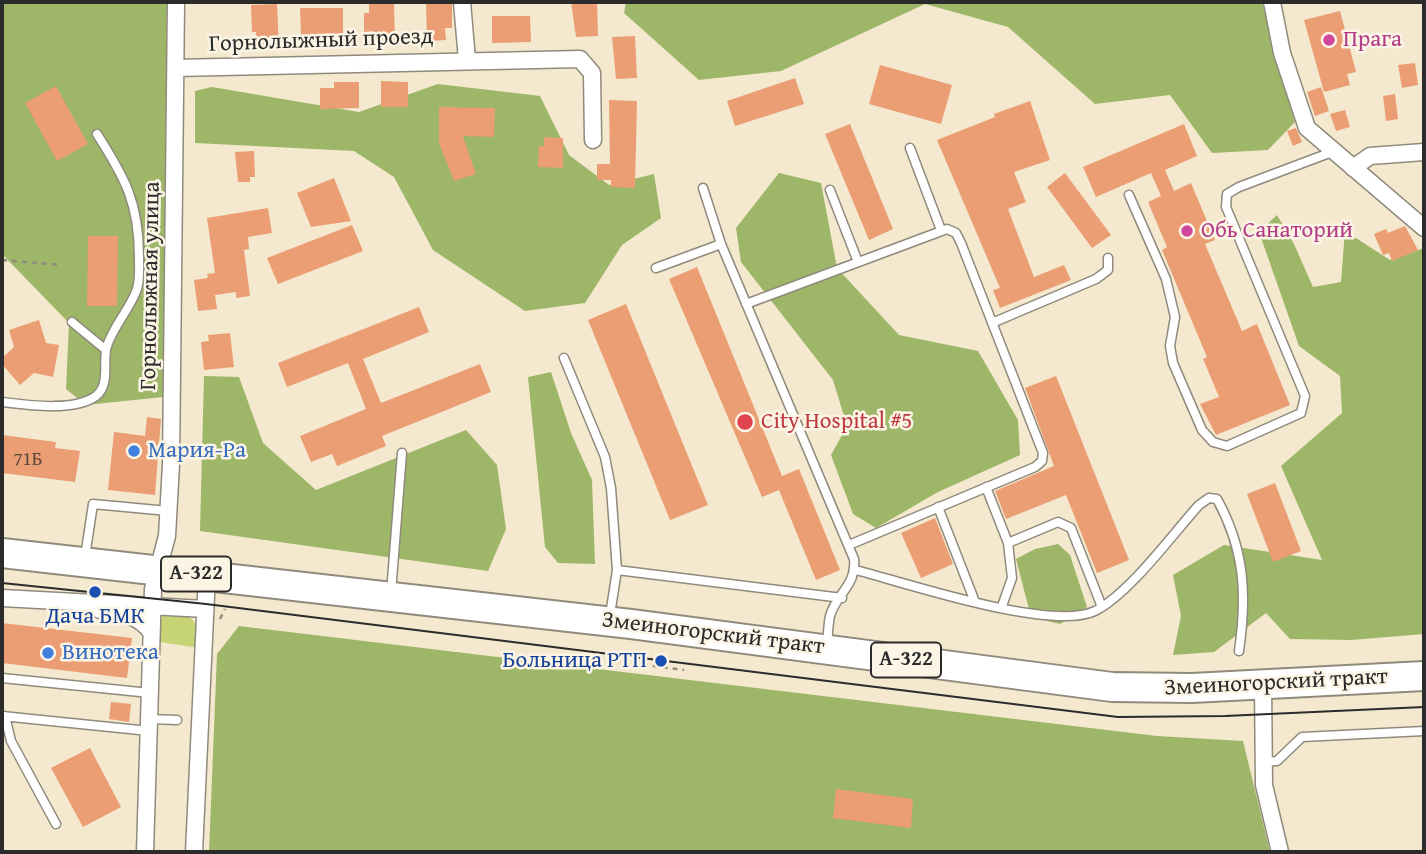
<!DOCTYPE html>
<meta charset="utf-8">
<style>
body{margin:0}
#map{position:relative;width:1426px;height:854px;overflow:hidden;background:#f4e9cf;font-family:"Gentium Book Plus",serif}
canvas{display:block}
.frame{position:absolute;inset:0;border:4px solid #2b2b2b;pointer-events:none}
</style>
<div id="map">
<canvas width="1426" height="854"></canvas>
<div class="frame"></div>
</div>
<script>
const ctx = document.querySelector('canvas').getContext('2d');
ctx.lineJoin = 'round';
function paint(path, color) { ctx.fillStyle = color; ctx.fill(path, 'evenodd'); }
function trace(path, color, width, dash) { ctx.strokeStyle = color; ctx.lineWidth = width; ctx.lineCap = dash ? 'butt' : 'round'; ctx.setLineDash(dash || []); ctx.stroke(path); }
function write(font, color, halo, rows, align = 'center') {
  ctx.font = font + ' "Gentium Book Plus",serif'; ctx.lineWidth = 5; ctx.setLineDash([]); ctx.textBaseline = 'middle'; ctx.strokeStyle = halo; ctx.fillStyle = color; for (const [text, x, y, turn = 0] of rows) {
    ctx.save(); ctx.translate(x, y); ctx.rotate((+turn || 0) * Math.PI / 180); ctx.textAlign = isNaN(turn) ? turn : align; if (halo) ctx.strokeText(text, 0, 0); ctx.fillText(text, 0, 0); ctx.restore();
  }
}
paint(new Path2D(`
 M162 611C193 616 197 614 199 648L160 642Z`), '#c7d476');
paint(new Path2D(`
 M2 2H167L163 397 86 405 66 389 69 323 2 254Z
 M626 2H1262L1295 122 1268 150 1212 153 1170 95 1095 104 1008 27 925 4 781 71 699 80 624 13Z
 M438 84 540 96 569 155 609 185 654 174 661 218 622 245 585 303 525 311 433 250 394 177 354 151 195 143V91L212 87 359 112Z
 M779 173 821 183 837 268 899 335 978 351 1018 420 1020 455 938 492 876 528 853 514 831 455 847 426 833 380 741 262 736 228Z
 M1277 215 1294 244 1313 287 1341 282 1345 231 1390 260 1424 248V634L1351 640 1290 639 1266 613 1214 652 1173 655 1181 616 1173 575 1224 545 1322 560 1281 466 1342 413 1340 376 1299 346 1259 232Z
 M551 372 571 433 592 480 595 564 558 563 545 547 528 377Z
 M204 376 239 377 263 443 316 490 466 430 497 465 506 529 488 571 200 531Z
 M1058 544 1070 555 1087 607 1060 624 1031 617 1016 559 1035 549Z
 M239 626 1157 736 1243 741 1270 852H209L217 654Z`), '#9db667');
paint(new Path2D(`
 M369 2H394L395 44H375L374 31 364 32V13H369Z
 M426 2H452V28H445L446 40 427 41Z
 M571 2H597L598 36 576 37Z
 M277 4 279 47 257 48 256 32H252L251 5Z
 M300 8H343V40H316V35H301Z
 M1340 11 1356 72 1347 74 1350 85 1324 92 1304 20Z
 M492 16H530L531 42 492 43Z
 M635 36 637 78 616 79 612 37Z
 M1415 63 1418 85 1402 88 1398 65Z
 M880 65 952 85 941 124 869 104Z
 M795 78 804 104 735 126 727 101Z
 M381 81 408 82V107H381Z
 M334 82H359V108L320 109V88H334Z
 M56 86 88 144 57 161 25 103Z
 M1321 87 1329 111 1315 116 1307 92Z
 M1395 94 1398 119 1386 121 1383 96Z
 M609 100 637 101 635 188 611 187V180H597V164H610Z
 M1030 101 1050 160 1014 172 1026 202 1008 209 1034 277 1064 265 1071 280 1000 308 993 290 1000 288 937 140 995 117 994 114Z
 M439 107 495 108 494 137 463 136 476 174 454 181 439 143Z
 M1345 110 1350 127 1336 131 1330 114Z
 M850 124 893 229 869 240 825 134Z
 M1184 124 1197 156 1165 170 1174 191 1191 183 1215 240 1205 244 1242 331 1257 324 1290 405 1216 435 1200 404 1219 397 1203 359 1207 357 1162 250 1167 247 1148 202 1161 196 1151 173 1096 197 1083 167Z
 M1296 128 1302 142 1293 146 1287 131Z
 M544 137 563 138V168L538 167 539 146H544Z
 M254 151 255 177H250V182H238L235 152Z
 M1065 173 1111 235 1092 248 1047 187Z
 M334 178 351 221 311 227 297 193Z
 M268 208 272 233 248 237 249 249 244 250 250 296 236 298V292L215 295 217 309 198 311 194 280 208 278 207 274 215 273 207 218Z
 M352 225 363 251 278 284 267 258Z
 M1405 226 1418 250 1392 261 1389 253 1383 255 1374 234 1386 229 1388 233Z
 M88 236H118L117 306H87Z
 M697 267 782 476 799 469 840 570 816 580 779 490 762 497 669 279Z
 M626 304 708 505 670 520 588 320Z
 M419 307 429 332 363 359 381 403 480 364 491 392 382 436 386 446 337 466 332 454 311 462 300 436 366 409 348 363 287 387 278 363Z
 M39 320 46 343 59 345 53 377 34 373 20 385 2 364V358L14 347 9 330Z
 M230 333 234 367 204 370 201 342 209 341 208 335Z
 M1056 376 1129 560 1097 573 1066 495 1006 519 995 491 1054 466 1025 388Z
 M147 417 161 419 155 495 108 490 114 432 145 436Z
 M2 435 56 442 55 448 80 451 75 482 2 473Z
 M1275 483 1301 551 1273 562 1247 494Z
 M935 518 953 564 921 578 901 533Z
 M2 623 132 638 127 678 2 663Z
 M111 702 131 704 129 722 109 719Z
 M90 748 121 807 83 827 51 768Z
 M836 789 913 799 911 828 833 818Z`), '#eb9d73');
const lane = new Path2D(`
 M910 148 941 230
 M703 188 721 244 854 559C857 585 836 594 830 616 828 625 828 636 827 645
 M830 190 858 262
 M1129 195 1166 279 1175 317 1170 346 1173 363 1202 430 1213 442 1227 446 1301 413 1305 396 1226 207 1227 194 1239 187 1332 152
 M656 268 721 244
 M746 304 947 229 956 233 961 243 1043 453 1042 461 1035 467 849 545
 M72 322 106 350
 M992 323 1096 279 1108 270V258
 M564 358 605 457 611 488 617 570 842 598
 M2 402C27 405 74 412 96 396 111 384 102 361 107 346 114 325 130 309 137 289 140 279 139 268 139 257 139 203 125 178 97 134
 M986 487 1008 543
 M938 507 975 602
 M85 557 93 504 168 511
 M856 570C906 583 1051 632 1095 611 1129 594 1172 535 1199 505L1209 498 1217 499C1245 550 1247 595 1239 651
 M391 593 402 453
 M1002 606 1012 578 1008 543 1058 522 1071 528 1102 607
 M610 615 617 570
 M2 678 150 693
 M2 716 149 731
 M5 716 11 741 56 824
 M149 719 177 720
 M1262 762 1277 761 1302 737 1424 731`);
const street = new Path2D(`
 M462 2 467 60
 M1272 2 1282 53 1307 128 1424 228
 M176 68 580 59 592 73 593 140
 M1353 168 1370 156 1424 152
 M2 598 205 609
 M100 610C121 614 138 614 151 632
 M1263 684 1264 785 1280 852
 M145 852 153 589 167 536 171 464 176 2
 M194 852 207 575`);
const highway = new Path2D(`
 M2 553 631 624 1112 687 1192 688 1424 676`);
trace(lane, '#908a7d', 11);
trace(street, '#908a7d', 19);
trace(highway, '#908a7d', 32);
trace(new Path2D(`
 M2 260 60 265
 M220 619 225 609
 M633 663 684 670`), '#908a7d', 2.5, [5, 5]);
trace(lane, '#fff', 8);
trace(street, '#fff', 16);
trace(highway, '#fff', 28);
trace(new Path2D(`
 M2 583 206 604 1118 717 1225 716 1424 707`), '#2b2b2b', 2);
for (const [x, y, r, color] of [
 [1329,40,7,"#d1479c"],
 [1187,231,7,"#d1479c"],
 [745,422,9,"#e0444e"],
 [134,451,7,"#3f7fe0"],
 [95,592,7,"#1a4fb4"],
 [48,653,7,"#3f7fe0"],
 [661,661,7,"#1a4fb4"]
]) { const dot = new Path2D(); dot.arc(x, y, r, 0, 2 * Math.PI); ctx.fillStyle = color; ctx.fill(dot); trace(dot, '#fcf5e5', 2.5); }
write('19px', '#5b483d', null, [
 ["71Б",28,460]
]);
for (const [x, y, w] of [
 [196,574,70],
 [906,660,70]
]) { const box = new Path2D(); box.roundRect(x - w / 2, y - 17.5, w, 35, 5); ctx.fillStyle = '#fcf5e5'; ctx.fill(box); trace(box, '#2b2b2b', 2); }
write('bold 21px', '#2b2b2b', null, [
 ["А-322",196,574],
 ["А-322",906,660]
]);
write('23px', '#b23c85', '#fcf5e5', [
 ["Прага",1343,40],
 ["Обь Санаторий",1201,231]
], 'left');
write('23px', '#2b2b2b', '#fcf5e5', [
 ["Горнолыжный проезд",321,41,-2],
 ["Горнолыжная улица",151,286,-89],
 ["Змеиногорский тракт",713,634,7],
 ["Змеиногорский тракт",1276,683,-3]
]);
write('23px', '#be3a42', '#fcf5e5', [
 ["City Hospital #5",761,422]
], 'left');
write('23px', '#366cbe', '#fcf5e5', [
 ["Мария-Ра",148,451],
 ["Винотека",62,653]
], 'left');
write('23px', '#164399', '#fcf5e5', [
 ["Дача БМК",95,617],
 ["Больница РТП",647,661,"right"]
]);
</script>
